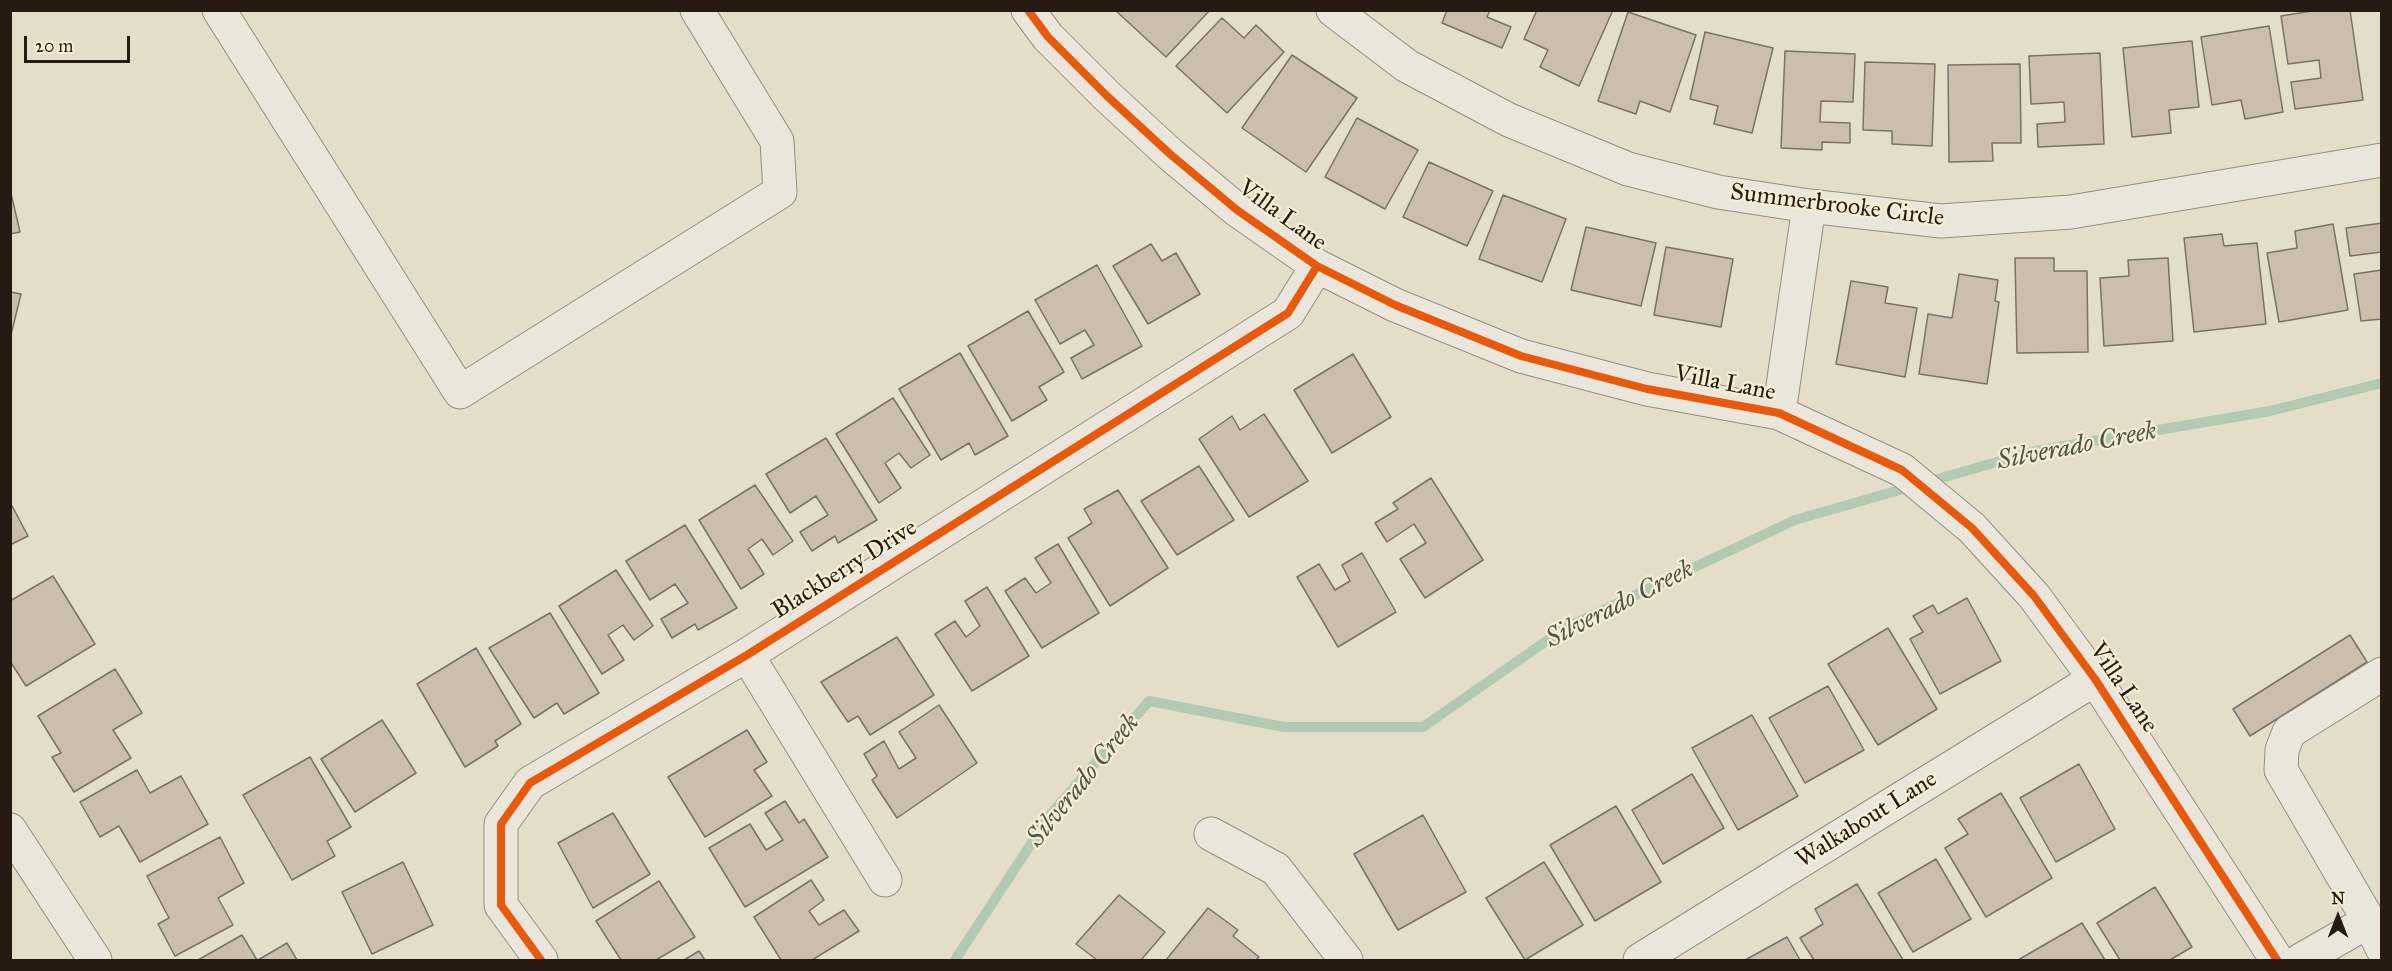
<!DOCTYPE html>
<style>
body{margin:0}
#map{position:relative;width:2392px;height:971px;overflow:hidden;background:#e4dec8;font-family:"IM FELL Great Primer",serif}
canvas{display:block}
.frame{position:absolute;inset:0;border:12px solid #271a13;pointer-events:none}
.north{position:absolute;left:2308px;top:887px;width:60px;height:60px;-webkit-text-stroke:4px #f6eed3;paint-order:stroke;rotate:0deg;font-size:16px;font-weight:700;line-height:24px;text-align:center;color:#271a13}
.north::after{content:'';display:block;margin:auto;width:21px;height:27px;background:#271a13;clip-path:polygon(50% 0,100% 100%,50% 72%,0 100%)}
.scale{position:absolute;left:24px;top:36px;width:106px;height:27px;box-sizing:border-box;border:3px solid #271a13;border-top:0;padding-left:8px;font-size:18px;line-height:21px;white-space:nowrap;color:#271a13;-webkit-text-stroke:4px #f6eed3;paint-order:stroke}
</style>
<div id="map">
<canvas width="2392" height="971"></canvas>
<div class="frame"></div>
<div class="north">N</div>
<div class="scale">20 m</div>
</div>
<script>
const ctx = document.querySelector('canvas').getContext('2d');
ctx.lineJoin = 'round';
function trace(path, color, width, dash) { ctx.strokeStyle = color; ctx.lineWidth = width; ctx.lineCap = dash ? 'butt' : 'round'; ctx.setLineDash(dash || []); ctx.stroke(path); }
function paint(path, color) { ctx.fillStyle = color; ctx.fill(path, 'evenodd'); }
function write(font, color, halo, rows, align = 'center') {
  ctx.font = font + ' "IM FELL Great Primer",serif'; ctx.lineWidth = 4.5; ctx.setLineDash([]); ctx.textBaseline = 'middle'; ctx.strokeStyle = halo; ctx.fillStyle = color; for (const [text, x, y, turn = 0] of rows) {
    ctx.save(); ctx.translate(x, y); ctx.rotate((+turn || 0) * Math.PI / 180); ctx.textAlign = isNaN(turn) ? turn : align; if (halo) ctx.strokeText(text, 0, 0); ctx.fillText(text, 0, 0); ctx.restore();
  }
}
trace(new Path2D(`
 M955 960 1050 815 1149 701 1284 727H1423L1565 628 1795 520 2035 451 2270 411 2382 383`), '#b2c9b3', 10);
const building = new Path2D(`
 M1115 10H1210L1166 57Z
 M1447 10H1490L1487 17 1511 27 1502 48 1442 23Z
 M1537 10H1613L1579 86 1540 67 1548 50 1524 39Z
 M2318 10H2350L2363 100 2295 109 2291 82 2321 78 2319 60 2288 64 2281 16Z
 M1628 12 1696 35 1670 112 1640 101 1636 114 1598 101Z
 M1222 18 1244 38 1256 25 1284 52 1227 113 1176 66Z
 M2269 26 2283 112 2245 119 2241 100 2212 105 2201 37Z
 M1705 32 1773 48 1752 133 1714 124 1718 106 1690 99Z
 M2192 41 2199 107 2169 110 2171 133 2132 137 2123 48Z
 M1785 51 1855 54 1853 102 1821 101 1820 122 1850 123V143L1822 142V150L1781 148Z
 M2100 53 2104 144 2038 147 2037 124 2065 122 2064 102 2031 104 2029 56Z
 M1292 55 1357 98 1306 172 1242 128Z
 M1865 62 1935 64 1932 146 1892 144V131L1863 130Z
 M2020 64 2021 143H1992L1993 161 1949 162 1948 65Z
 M1357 118 1418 150 1385 209 1325 177Z
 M1429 162 1493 191 1467 246 1403 217Z
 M10 189 20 232 10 234Z
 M1503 195 1566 219 1542 282 1479 259Z
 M2382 223V256L2381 252 2350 256 2346 228Z
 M2333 224 2348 310 2279 322 2267 253 2297 248 2295 231Z
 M1586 227 1656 243 1641 306 1571 290Z
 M2222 234 2224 246 2257 243 2266 324 2194 332 2184 238Z
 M1151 244 1162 261 1176 253 1200 294 1148 324 1113 266Z
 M1666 247 1733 259 1721 327 1654 315Z
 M2015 258H2054V271H2087L2088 352 2017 353Z
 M2168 258 2173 341 2104 346 2100 278 2129 276 2128 260Z
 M1097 265 1142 346 1082 379 1071 358 1094 345 1085 330 1060 344 1035 300Z
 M2382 270V319L2361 321 2354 274Z
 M1959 274 1998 280 1995 301 1999 302 1987 384 1919 374 1928 314 1952 318Z
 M1851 281 1888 287 1885 303 1917 308 1905 377 1836 364Z
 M10 292 21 294 10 339Z
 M1028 311 1064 372 1039 387 1047 400 1012 421 968 346Z
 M960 353 1008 436 975 455 969 443 941 460 899 389Z
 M1353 354 1391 417 1332 453 1294 390Z
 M893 398 930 455 911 468 899 453 885 463 901 488 879 503 836 434Z
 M1264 414 1308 481 1249 517 1199 439 1232 416 1240 430Z
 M826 438 877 520 838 543 835 536 812 551 800 532 828 515 816 496 790 513 766 474Z
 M1199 466 1234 520 1177 555 1141 501Z
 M1431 478 1483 560 1425 598 1400 559 1426 543 1414 524 1387 542 1375 523 1398 509 1393 503Z
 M755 485 793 541 773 555 762 539 748 549 764 574 741 589 699 520Z
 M1118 490 1168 568 1110 606 1068 538 1092 523 1084 509Z
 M10 502 28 536 10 545Z
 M685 525 737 608 698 630 695 624 672 638 661 619 688 603 675 584 650 600 626 561Z
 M1058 544 1099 613 1042 648 1005 591 1025 578 1036 593 1051 583 1035 558Z
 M1362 553 1396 612 1338 647 1297 577 1319 564 1335 590 1350 581 1342 565Z
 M616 570 653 626 634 640 623 625 608 635 624 660 602 674 559 606Z
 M53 576 95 644 26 686 10 661V601Z
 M987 587 1029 656 972 691 935 634 955 621 966 637 980 626 965 601Z
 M1967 598 2001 661 1940 694 1910 639 1923 632 1913 616 1933 605 1938 614Z
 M550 613 599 693 564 714 557 703 534 718 489 648Z
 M1888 628 1937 709 1878 745 1828 664Z
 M2350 635 2367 662 2250 736 2233 709Z
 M897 637 934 695 870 735 858 716 848 722 821 682Z
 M476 648 521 724 495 741 498 746 465 767 417 684Z
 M115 669 142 713 113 730 131 758 74 792 52 757 61 753 38 716Z
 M1828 686 1864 750 1805 783 1769 718Z
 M939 705 977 763 897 818 872 780 877 776 864 754 884 741 899 769 916 758 899 732Z
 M1752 715 1798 796 1738 830 1692 748Z
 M382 720 416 773 355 812 321 759Z
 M747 730 767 762 754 770 772 796 705 837 668 777Z
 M310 757 351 827 327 841 335 856 292 880 243 795Z
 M2079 764 2115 829 2056 862 2020 798Z
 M137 770 150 793 181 776 208 824 140 862 119 826 100 837 80 802Z
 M1692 774 1724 828 1663 864 1632 810Z
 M2001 793 2052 878 1986 917 1945 848 1968 834 1958 819Z
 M785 801 799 823 804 819 828 857 745 907 709 848 750 824 766 850 783 840 765 813Z
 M1616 806 1661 882 1595 921 1550 845Z
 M613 813 650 874 593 908 558 843Z
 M1423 815 1466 892 1398 930 1354 854Z
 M220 837 244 883 218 898 233 925 175 956 158 924 169 918 147 876Z
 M1936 859 1971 919 1913 952 1878 893Z
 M403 862 433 925 372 954 342 892Z
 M1544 862 1583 925 1525 960 1486 898Z
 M811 880 824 900 809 911 819 925 844 910 859 931 812 960H781L754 917Z
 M659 881 695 937 656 960H621L596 921Z
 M1857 884 1903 960H1814L1800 938 1823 924 1815 909Z
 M2155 887 2192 947 2170 960H2120L2097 923Z
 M1119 895 1165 932 1141 960H1097L1076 944Z
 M1208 908 1238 930 1233 936 1259 957 1256 960H1166Z
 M2082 923 2105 960H2018Z
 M242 935 257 960H198Z
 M1787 937 1800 960H1745Z
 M287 943 297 960H258Z
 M699 951 705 960H684Z`);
paint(building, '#ccbead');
trace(building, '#787368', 1.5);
const minor = new Path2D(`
 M219 10 460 392 780 192 777 141 697 10
 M1028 10 1048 37 1107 96 1170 154 1237 210 1317 266 1395 305 1521 356 1647 389 1779 413 1902 470 1972 528 2034 596 2095 679 2277 960
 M1333 10 1407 66 1509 120 1628 169 1718 192 1809 206 1941 221 2071 212 2382 160
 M1779 413 1809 206
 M747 655 885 880
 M10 830 95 960
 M1211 834 1276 869 1346 960
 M2369 921 2281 770 2282 750 2289 732 2382 674
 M541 960 501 905V824L530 783 747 655 1288 313 1317 266
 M1640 960 2095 679
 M2301 960 2369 921 2382 948`);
trace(minor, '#938e80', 35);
trace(minor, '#eae6db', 33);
trace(new Path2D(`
 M1028 10 1048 37 1107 96 1170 154 1237 210 1317 266 1395 305 1521 356 1647 389 1779 413 1902 470 1972 528 2034 596 2095 679 2277 960
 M541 960 501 905V824L530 783 747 655 1288 313 1317 266`), '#e8590c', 8);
write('24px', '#271a13', '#f6eed3', [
 ["Summerbrooke Circle",1837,206,7],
 ["Villa Lane",1282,216,36],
 ["Villa Lane",1725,384,11],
 ["Blackberry Drive",845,570,-32],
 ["Villa Lane",2123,688,56],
 ["Walkabout Lane",1867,820,-32]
]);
write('italic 26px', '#505448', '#f6eed3', [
 ["Silverado Creek",2077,447,-11],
 ["Silverado Creek",1620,605,-27],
 ["Silverado Creek",1084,781,-51]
]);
</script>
